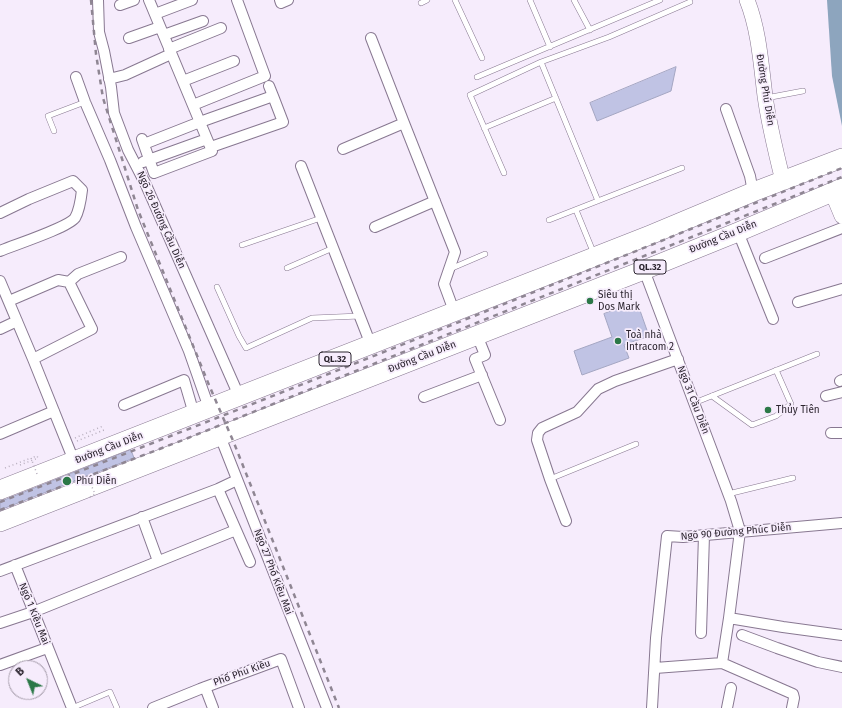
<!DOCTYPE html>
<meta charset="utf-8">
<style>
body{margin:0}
#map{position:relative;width:842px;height:708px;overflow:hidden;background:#f6ecfc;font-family:"Fira Sans",sans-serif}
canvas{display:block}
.north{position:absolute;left:8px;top:660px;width:40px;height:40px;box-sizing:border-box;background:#f6ecfc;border:1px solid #a59caa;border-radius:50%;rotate:317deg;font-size:11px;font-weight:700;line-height:16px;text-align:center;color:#2b242e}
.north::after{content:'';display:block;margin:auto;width:14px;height:18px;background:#2b7847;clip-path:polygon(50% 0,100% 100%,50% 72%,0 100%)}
</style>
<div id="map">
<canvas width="842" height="708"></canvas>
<div class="north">B</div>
</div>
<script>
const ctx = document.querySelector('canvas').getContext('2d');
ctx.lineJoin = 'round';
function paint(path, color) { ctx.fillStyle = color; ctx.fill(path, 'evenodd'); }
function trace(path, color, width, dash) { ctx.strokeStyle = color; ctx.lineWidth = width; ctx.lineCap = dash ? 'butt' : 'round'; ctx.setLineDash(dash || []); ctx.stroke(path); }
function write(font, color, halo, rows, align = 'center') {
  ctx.font = font + ' "Fira Sans",sans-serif'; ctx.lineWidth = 3.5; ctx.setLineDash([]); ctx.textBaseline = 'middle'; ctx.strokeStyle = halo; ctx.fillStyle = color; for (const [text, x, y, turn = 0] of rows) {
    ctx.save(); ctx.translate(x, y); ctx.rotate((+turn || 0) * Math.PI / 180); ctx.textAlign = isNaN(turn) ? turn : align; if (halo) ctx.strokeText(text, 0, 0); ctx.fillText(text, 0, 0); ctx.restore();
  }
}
paint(new Path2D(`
 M827 0H842V126L832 76Z`), '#8da5be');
const building = new Path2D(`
 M676 67 671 91 597 121 590 103Z
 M637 302 649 336 624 345 629 358 582 375 574 351 612 337 604 314Z
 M131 450 134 458 0 510V501L4 500Z`);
paint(building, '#c0c3e4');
trace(building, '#a4a6c2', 1);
const lane = new Path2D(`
 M455 0 482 58
 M530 0 550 47
 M574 0 590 30
 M421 3 427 0
 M541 62 609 37 690 2
 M477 77 660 0
 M766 98 803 91
 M484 128 556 98
 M54 131 48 116 85 102
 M504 173 470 95 541 62 598 201
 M576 210 594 254
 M549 220 682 168
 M242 245 321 218
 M287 268 333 248
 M450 269 485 254
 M217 287 239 336 246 348 312 318 360 316
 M712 396 752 425 776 416 791 404 776 370
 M694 403 817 354
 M550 479 636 444
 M728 494 793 478
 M72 708 110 692 117 708`);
const street = new Path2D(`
 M98 0 99 32 104 51 111 87 114 113 128 150 146 185 239 396
 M280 0 281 3 288 0
 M120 5 134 0
 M155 14 192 0
 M164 35 203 21
 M129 38 160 27
 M371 38 404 123 455 252 444 284 454 311
 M169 49 221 28
 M76 77 85 102 110 160 136 227 189 351 209 408
 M109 79 125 75 171 54
 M183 81 234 61
 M193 105 265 76 237 0
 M726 109 750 176 753 192
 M142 139 154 173 212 151 149 0
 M144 144 200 122 273 96 269 86
 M211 147 283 122 273 96
 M343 149 404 123
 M143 162 207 139
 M301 166 371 345
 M0 213 29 199 73 181 82 190C81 199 79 211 75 218 67 228 14 245 0 251
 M375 227 435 201
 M738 232 773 319
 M765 258 842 228
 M644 270 731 501 740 531 729 618
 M0 281 33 359 74 461
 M69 282 78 274 121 257
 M9 301 58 280 69 282
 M798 302 842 289
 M0 329 17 321
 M477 335 485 355 475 359 500 420
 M33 359 92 329 69 282
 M840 381 842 380
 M826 396 842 392
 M424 397 482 375
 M124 405 184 380 194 414
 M831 433H842
 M0 434 54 411
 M220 436 327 708
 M218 489 250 562
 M142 517 158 561
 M566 521 550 479 537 440 538 433 542 428 577 412 598 389 615 381 678 359
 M15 565 72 708
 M0 571 218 489 237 480
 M0 623 33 612 236 530
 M701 633 704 535
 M742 635 777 648 818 662 842 667
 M722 663 729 618 783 627 842 635
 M0 665 47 648
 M655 668 722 663 793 694 794 698 792 708
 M205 687 213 708
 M153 708 200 689 281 659 299 708
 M652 708 656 638 667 536 683 537 842 523
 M727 708 731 688`);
const secondary = new Path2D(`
 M747 0C759 30 761 64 765 96 769 125 776 153 783 181
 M832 192 842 216`);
const highway = new Path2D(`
 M0 490 650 235 753 192 842 158
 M0 522 644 270 738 232 842 188`);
trace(lane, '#887891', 6);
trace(street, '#887891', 12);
trace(secondary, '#887891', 16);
trace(highway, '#887891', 20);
trace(new Path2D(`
 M75 438 103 426
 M77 441 104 430
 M20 465 38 458 37 456
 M5 468 31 458`), '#b8afbe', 1.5, [1, 3]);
trace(lane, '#fff', 5);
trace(street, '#fff', 10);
trace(secondary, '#fff', 15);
trace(highway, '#fff', 19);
trace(new Path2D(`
 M91 0 96 54 103 98 138 210 209 385 234 443 339 708
 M0 502C282 394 562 281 842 168
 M0 510 183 440 842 177`), '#8f8693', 2.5, [5, 5]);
trace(new Path2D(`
 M37 474 31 458 37 456
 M90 497 95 494 92 487`), '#b8afbe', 1.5, [1, 3]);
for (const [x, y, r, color] of [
 [590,301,4,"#2b7847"],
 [618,341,4,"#2b7847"],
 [768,410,4,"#2b7847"],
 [67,481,5,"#2b7847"]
]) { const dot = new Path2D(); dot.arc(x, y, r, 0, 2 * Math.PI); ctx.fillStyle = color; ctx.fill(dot); trace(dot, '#f6ecfc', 1.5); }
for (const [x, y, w] of [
 [650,267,32],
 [335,359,32]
]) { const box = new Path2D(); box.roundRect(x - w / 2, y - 7, w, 14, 3); ctx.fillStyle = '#f6ecfc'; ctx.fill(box); trace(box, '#2b242e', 1); }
write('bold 9px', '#2b242e', null, [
 ["QL.32",650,267],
 ["QL.32",335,359]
]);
write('10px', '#2b242e', '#f6ecfc', [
 ["Đường Phú Diễn",765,90,81],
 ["Ngõ 26 Đường Cầu Diễn",161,220,66],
 ["Đường Cầu Diễn",723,237,-22],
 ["Đường Cầu Diễn",422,357,-21],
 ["Ngõ 31 Cầu Diễn",693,400,69],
 ["Đường Cầu Diễn",109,448,-21],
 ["Ngõ 90 Đường Phúc Diễn",736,532,-5],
 ["Ngõ 27 Phố Kiều Mai",273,572,69],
 ["Ngõ 1 Kiều Mai",34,614,68],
 ["Phố Phú Kiều",242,673,-20]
]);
write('10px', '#2b242e', '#f6ecfc', [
 ["Siêu thị",598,295],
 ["Dos Mark",598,307],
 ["Toà nhà",626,335],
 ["Intracom 2",626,347],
 ["Thủy Tiên",776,410],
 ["Phú Diễn",76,481]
], 'left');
</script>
